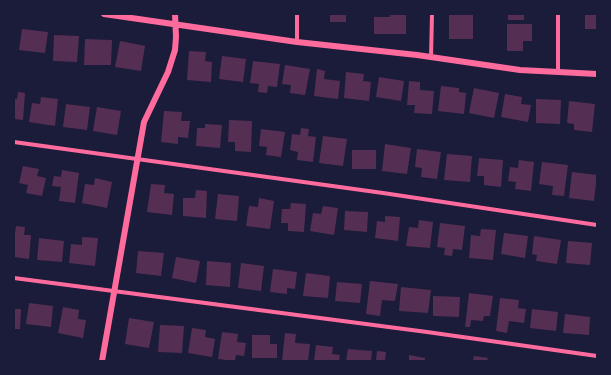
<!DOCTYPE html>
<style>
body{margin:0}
#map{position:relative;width:611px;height:375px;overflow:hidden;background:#1b1b3a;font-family:Mulish,sans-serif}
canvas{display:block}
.frame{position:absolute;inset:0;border:15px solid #1b1b3a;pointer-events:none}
</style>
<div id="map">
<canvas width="611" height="375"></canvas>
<div class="frame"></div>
</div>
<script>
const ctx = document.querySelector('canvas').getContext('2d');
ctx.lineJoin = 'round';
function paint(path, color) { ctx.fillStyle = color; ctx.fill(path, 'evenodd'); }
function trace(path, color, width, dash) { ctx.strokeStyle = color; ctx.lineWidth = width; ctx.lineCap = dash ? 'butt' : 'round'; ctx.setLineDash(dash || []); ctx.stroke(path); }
paint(new Path2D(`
 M330 14H346V22H330Z
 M390 14H406V34H374V17H390Z
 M449 14H473V39H449Z
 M508 14H524V20H508Z
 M585 14H597V29H585Z
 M507 24H532V41H523V51H507Z
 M22 29 48 32 45 53 19 50Z
 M54 35 79 36 77 62 53 61Z
 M85 39 112 40 111 65H84Z
 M120 41 145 46 141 71 115 67Z
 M189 51 206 52 205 61 212 62 211 82 187 80Z
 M222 56 246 59 243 82 219 79Z
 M253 61 280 64 277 87 268 86 267 93 258 92 259 84 250 83Z
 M285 65 310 69 305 95 290 93 291 85 282 84Z
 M317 69 325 71 324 79 340 81 338 99 314 96Z
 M346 72 364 74 363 81 371 82 369 101 344 98Z
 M379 77 404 81 401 101 376 97Z
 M409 81 420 82V90L434 91 432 114 414 113 415 105H407Z
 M441 86 459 88V92L466 93 464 114 438 111Z
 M474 88 499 93 494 118 469 113Z
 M18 92 25 93 23 120 14 119V99H17Z
 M505 94 522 97 521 104 531 105 528 122 501 117Z
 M41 97 58 99 55 126 29 122 32 103 40 104Z
 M536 99 561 100 560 124 536 123Z
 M569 101 595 104 592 132 574 130V124L567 123Z
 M66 104 90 107 87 130 63 127Z
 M97 107 121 111 117 135 93 131Z
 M164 111 182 112 181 121H190L188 138 178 137V144L161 142Z
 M229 120 252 121 251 152 235 151V142H228Z
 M205 124 222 125 220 148 196 146 197 128H205Z
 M301 128 309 129 308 136 316 137 313 162 297 160 298 152 290 150 292 134 300 135Z
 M261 129 285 132 281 157 266 155 267 147 259 146Z
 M323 136 347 139 343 166 319 163Z
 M385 144 411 148 407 174 382 171Z
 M417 149 441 152 437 179 421 177 422 168 415 167Z
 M352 150H376V169H352Z
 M447 154 472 156 470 182 444 180Z
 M479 158 503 160 501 187 484 185V176H477Z
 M519 160 534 162 531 191 515 189 516 182 508 181 510 167 518 168Z
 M542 162 568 165 564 196 552 195 553 186 539 184Z
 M23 166 39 169 37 176 46 178 42 196 26 193 28 185 19 183Z
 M62 170 79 173 75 203 59 201 61 187 52 186 54 176 61 177Z
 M572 172 597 175 594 201 569 198Z
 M95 178 112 182 107 208 82 203 85 184 94 185Z
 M151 184 165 185 164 193 174 194 172 215 147 212Z
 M196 190 207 191 206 218 183 216V198H195Z
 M218 194 239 196 237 221 215 219Z
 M259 198 274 201 270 229 246 226 249 206 258 207Z
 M291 203 306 204 304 232 288 231V223H281L282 209H290Z
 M323 206 338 208 334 235 310 231 313 213 321 214Z
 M345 211 368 212 367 232 344 230Z
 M385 216 400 217 398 241 375 238 377 221 385 222Z
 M419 220 433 222 430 248 406 246 409 227 418 228Z
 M440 223 465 226 462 250 453 249 452 256 444 255 445 248 437 247Z
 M16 226 25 227 24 235H31L29 259 14 257V233H15Z
 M481 229 496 230 493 260 469 258 471 235 480 236Z
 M504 233 528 236 525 258 501 254Z
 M534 236 561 240 557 264 536 261 537 255 532 254Z
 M82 237 98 238 95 266 69 263 71 244 82 245Z
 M39 238 64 241 62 262 37 260Z
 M568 241 592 243 590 265 566 263Z
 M138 251 164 253 161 276 136 273Z
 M176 257 200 261 196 283 172 278Z
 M207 261 231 263 230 287 206 285Z
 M241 263 264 266 261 291 238 288Z
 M273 269 297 272 295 289 287 288V294L270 292Z
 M306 273 330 276 328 298 303 296Z
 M370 281 398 284 395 301 382 300 380 316 366 314Z
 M337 282 362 284 360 303 335 301Z
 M401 287 431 290 428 313 399 311Z
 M469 293 493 296 490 316H484L483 321 471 320 470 327H465Z
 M433 296 460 297 459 317 433 316Z
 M500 298 519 300 518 308 526 309 524 323 509 321 507 333 496 331Z
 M29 303 53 306 51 327 26 324Z
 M63 307 79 310 78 319 86 320 83 338 58 333Z
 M14 309H21L20 329H14Z
 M532 309 558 312 556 331 530 328Z
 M565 314 590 317 589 335 563 333Z
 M129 318 154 322 149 348 125 344Z
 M160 325 184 326 182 353 158 352Z
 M192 328 206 330 205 337 215 339 212 357 188 353Z
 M222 332 238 334 237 342 246 343 244 356 236 355 235 361 218 359Z
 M285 333 296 334 295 343 310 344 308 361H282Z
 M252 335H270V344H277V358H252Z
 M316 345 333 347 332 354 340 355 339 361H314Z
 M348 349 372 351 371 361H346Z
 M377 351 386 352 385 361H376Z
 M409 355 425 358V361H409Z
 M474 356 488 358 487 361H473Z`), '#542f53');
trace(new Path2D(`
 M297 42V14
 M431 57 432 14
 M558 72V14
 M14 142 383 193 597 225
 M14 278 427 332 597 356`), '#ff6b9d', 4);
trace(new Path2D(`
 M104 14 297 42 417 55 520 70 597 74
 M102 361 144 122 168 72 175 50 176 37 175 14`), '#ff6b9d', 6);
</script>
